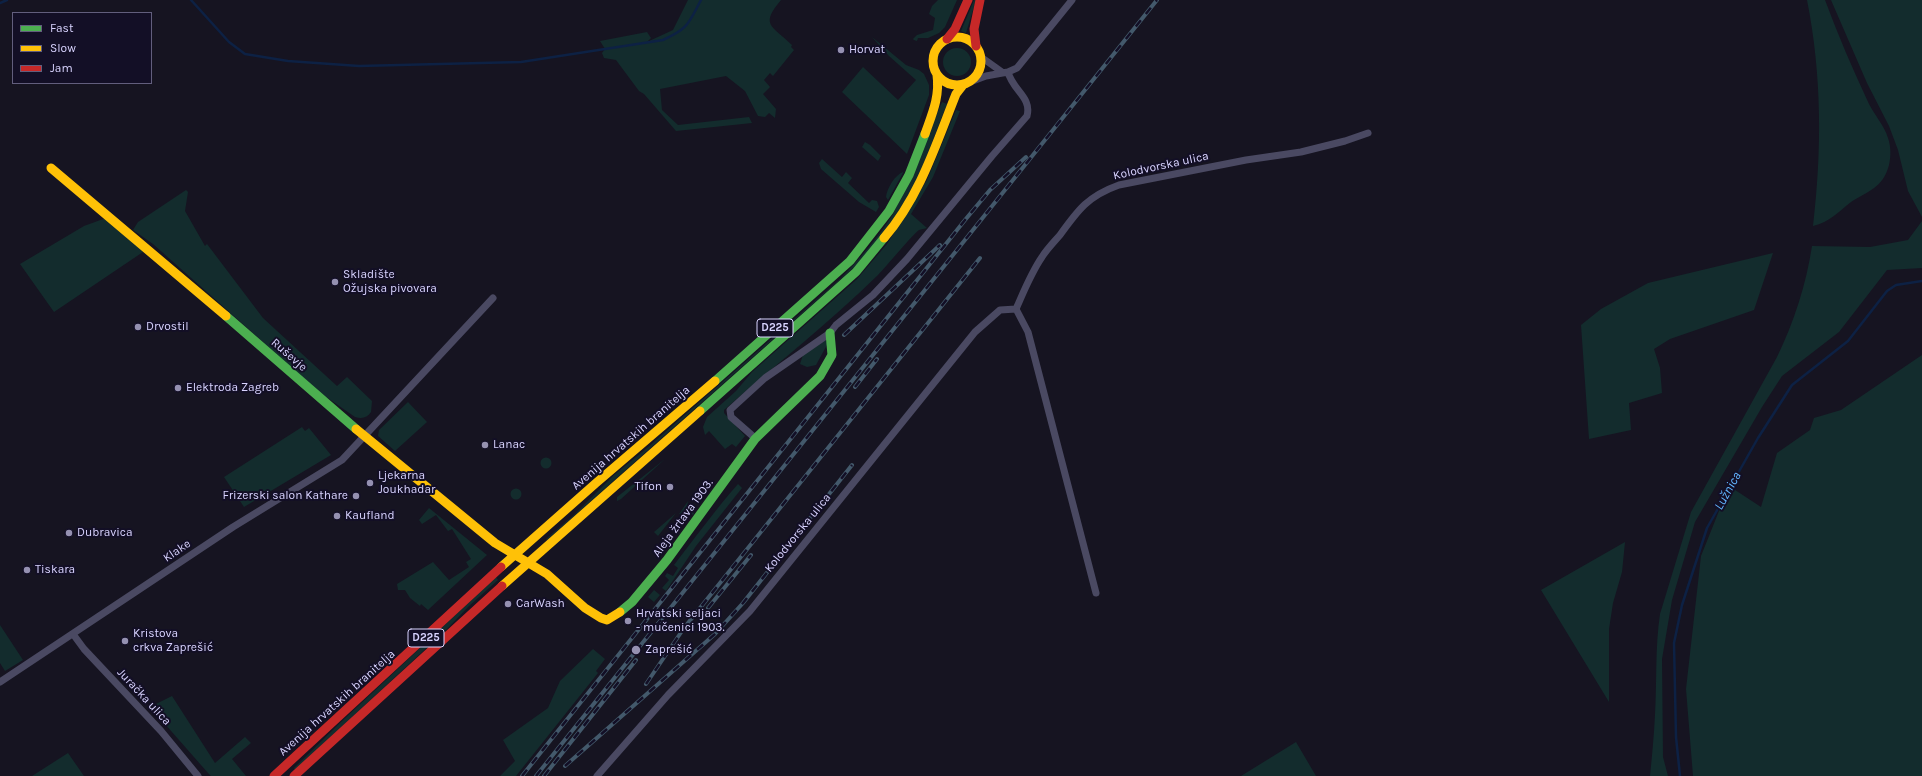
<!DOCTYPE html>
<meta charset="utf-8">
<style>
body{margin:0}
#map{position:relative;width:1922px;height:776px;overflow:hidden;background:#161421;font-family:Karla,sans-serif}
canvas{display:block}
.legend{position:absolute;left:12px;top:12px;width:140px;height:72px;box-sizing:border-box;background:#130f26;border:1px solid #625e7d;margin:0;padding:5px 7px;list-style:none;font-size:12px;color:#d9d4ff}
.legend li{display:flex;align-items:center;gap:8px;height:20px}
.legend b{width:20px;border:1px solid #625e7d}
</style>
<div id="map">
<canvas width="1922" height="776"></canvas>
<ul class="legend">
<li><b style="height:5px;background:#4caf50"></b>Fast</li>
<li><b style="height:5px;background:#ffc107"></b>Slow</li>
<li><b style="height:5px;background:#c62828"></b>Jam</li>
</ul>
</div>
<script>
const ctx = document.querySelector('canvas').getContext('2d');
ctx.lineJoin = 'round';
function paint(path, color) { ctx.fillStyle = color; ctx.fill(path, 'evenodd'); }
function trace(path, color, width, dash) { ctx.strokeStyle = color; ctx.lineWidth = width; ctx.lineCap = dash ? 'butt' : 'round'; ctx.setLineDash(dash || []); ctx.stroke(path); }
function write(font, color, halo, rows, align = 'center') {
  ctx.font = font + ' Karla,sans-serif'; ctx.lineWidth = 4; ctx.setLineDash([]); ctx.textBaseline = 'middle'; ctx.strokeStyle = halo; ctx.fillStyle = color; for (const [text, x, y, turn = 0] of rows) {
    ctx.save(); ctx.translate(x, y); ctx.rotate((+turn || 0) * Math.PI / 180); ctx.textAlign = isNaN(turn) ? turn : align; if (halo) ctx.strokeText(text, 0, 0); ctx.fillText(text, 0, 0); ctx.restore();
  }
}
paint(new Path2D(`
 M688 0H781C760 25 771 25 792 45L791 47 794 50 773 76 770 73 764 80 770 87 763 94 776 109 775 118 769 113 765 117 758 116 745 91 726 76 660 89 662 110 678 125 749 117 752 123 676 131 644 94 639 91 616 60 604 58 602 53 605 49 600 41 647 32 651 38 647 42 673 30Z
 M938 0H957L945 27 939 33 928 38H918L917 41 914 40 913 39 917 35 933 30 935 18 929 14 932 6Z
 M974 0H976L966 33 961 31Z
 M1807 0H1825C1838 35 1853 70 1869 104 1875 116 1884 125 1888 138 1891 146 1891 157 1889 165 1883 188 1868 191 1851 202 1838 212 1830 222 1813 226 1822 151 1822 75 1807 0Z
 M1831 0H1922V217L1908 191 1898 150 1889 126 1867 83Z
 M872 37 906 65 919 70 924 74 929 85V95L907 154 842 92 863 67 898 100 916 80 889 56Z
 M943 62a14 14 0 1 1 28 0a14 14 0 1 1-28 0Z
 M942 102 947 104 919 176 896 217 861 261 547 540 546 539 575 514 614 475 647 448 841 278C860 258 878 238 893 214Z
 M956 110 960 111 933 177 911 214 927 228C925 229 921 229 919 230 914 233 885 268 878 275 829 323 775 365 724 410V413L745 436 736 447 732 444 725 449 709 431 705 435 703 427 707 417 736 391 752 372 857 279 887 244 927 180Z
 M865 142 870 145 881 156 878 161 862 147Z
 M822 159 842 177 846 172 852 178 848 183 869 203 872 200 877 201 879 207 876 212 859 202 821 169 819 163Z
 M903 172V173L888 200 886 197C887 188 895 175 903 172Z
 M186 190 188 192 185 211 205 246 207 244 263 318 337 386 347 377 372 401 371 412C367 418 362 419 355 417L319 392 153 244 133 230 138 222Z
 M106 218 142 248 143 252 54 312 20 264 84 226Z
 M1922 221V268L1887 270 1839 332 1782 376 1762 407 1695 522 1672 600 1662 659 1663 757 1668 776H1650C1652 756 1654 735 1655 715 1657 681 1655 648 1660 614L1691 512 1777 357C1794 322 1806 285 1812 246L1870 247 1908 240Z
 M1773 253 1754 310 1670 339 1654 349 1660 368 1662 393 1629 403 1631 430 1589 439 1581 325 1601 309 1648 283Z
 M825 340 828 343 816 365 807 367 800 364 803 355Z
 M1922 355V776H1693L1686 689 1701 556 1729 486 1761 507 1777 453 1810 430 1814 418 1841 410Z
 M408 402 427 422 395 451 378 436 379 430Z
 M302 427 305 431 309 428 331 455 244 507 224 477Z
 M540.5 463a5.5 5.5 0 1 1 11 0a5.5 5.5 0 1 1-11 0Z
 M665 459 621 499 617 501V497Z
 M738 484 742 488 696 546 666 591 662 588 669 580 665 576 667 573 673 576 678 568 674 565C695 538 715 510 738 484Z
 M510.5 494a5.5 5.5 0 1 1 11 0a5.5 5.5 0 1 1-11 0Z
 M688 501 687 507 694 513 693 515 687 512 679 514Z
 M429 508 487 555 428 610 421 604 420 606 410 598 405 590H398L397 584 433 562 449 580 469 567 466 562 471 559 452 529 448 531 436 515 422 524 419 520Z
 M676 513 658 536 654 532Z
 M1625 542 1622 572 1613 603 1609 629V702L1541 590Z
 M496 577 498 580 469 606 447 629 295 770 294 768 341 722Z
 M654 590 660 595 654 602 648 597Z
 M0 625 23 660 5 671 0 663Z
 M593 649 605 659 596 671 598 673 516 776H500L515 761 503 740 548 708 560 681Z
 M172 696 215 763 245 737 251 743 232 759 246 776H211L208 773 150 707Z
 M1296 742 1316 776H1241Z
 M68 753 84 776H32Z`), '#132c2d');
trace(new Path2D(`
 M191 0 229 42 245 54 288 61 359 66 521 62 663 40C689 28 688 24 701 0
 M0 3 7 0
 M1680 776 1676 737 1674 643 1682 605 1707 528 1758 438 1792 385 1848 341 1887 291 1896 285 1922 281`), '#0d2144', 2.5);
trace(new Path2D(`
 M981 57 1002 72
 M970 82 986 76 1008 72 1017 68 1072 0
 M1016 309 1028 332 1096 593
 M755 438 731 417 730 410 765 378 830 333 836 325 873 295 907 259 992 156 1027 116C1032 97 1013 91 1008 72
 M73 634 84 649 161 731 198 776
 M0 682 233 527 342 460 493 298
 M597 776 668 695 750 611 975 332 1000 310 1016 309C1024 291 1031 273 1042 257 1047 249 1054 242 1060 235 1078 210 1088 196 1119 185L1246 160 1301 152 1345 141 1368 133`), '#4a4962', 7);
trace(new Path2D(`
 M226 316 356 429
 M715 381 850 261 889 211 909 175 925 134
 M700 411 856 272 884 238
 M620 612 632 602 667 560 755 439 820 376 832 355 830 333`), '#4caf50', 9);
trace(new Path2D(`
 M933 61a24 24 0 1 1 48 0a24 24 0 1 1-48 0Z
 M925 134C932 114 940 97 937 75
 M51 168 226 316
 M884 238C920 196 936 144 956 94L963 85
 M356 429 495 543 547 574 585 608 601 618 607 620 620 612
 M501 567 596 483 715 381
 M502 586 700 411`), '#ffc107', 9);
trace(new Path2D(`
 M947 39 955 29 968 0
 M976 46 974 29 980 0
 M274 776 501 567
 M294 776 502 586`), '#c62828', 9);
const rail = new Path2D(`
 M844 335 940 245
 M855 387 877 359
 M708 608 751 555
 M646 684 684 628 980 258
 M565 766 715 634 743 603 852 465
 M522 776 965 220 990 190 1026 157
 M536 776 1157 0
 M544 776 636 660`);
trace(rail, '#43596b', 4);
trace(rail, '#130f26', 2.5, [8]);
for (const [x, y, r, color] of [
 [841,50,4,"#9591b1"],
 [335,282,4,"#9591b1"],
 [138,327,4,"#9591b1"],
 [178,388,4,"#9591b1"],
 [485,445,4,"#9591b1"],
 [370,483,4,"#9591b1"],
 [670,487,4,"#9591b1"],
 [356,496,4,"#9591b1"],
 [337,516,4,"#9591b1"],
 [69,533,4,"#9591b1"],
 [27,570,4,"#9591b1"],
 [508,604,4,"#9591b1"],
 [628,621,4,"#9591b1"],
 [125,641,4,"#9591b1"],
 [636,650,5,"#9591b1"]
]) { const dot = new Path2D(); dot.arc(x, y, r, 0, 2 * Math.PI); ctx.fillStyle = color; ctx.fill(dot); trace(dot, '#130f26', 1.5); }
for (const [x, y, w] of [
 [775,328,36],
 [426,638,36]
]) { const box = new Path2D(); box.roundRect(x - w / 2, y - 9, w, 18, 3); ctx.fillStyle = '#130f26'; ctx.fill(box); trace(box, '#d9d4ff', 1); }
write('bold 11px', '#d9d4ff', null, [
 ["D225",775,328],
 ["D225",426,638]
]);
write('12px', '#d9d4ff', '#130f26', [
 ["Horvat",849,50],
 ["Skladište",343,275],
 ["Ožujska pivovara",343,289],
 ["Drvostil",146,327],
 ["Elektroda Zagreb",186,388],
 ["Lanac",493,445],
 ["Ljekarna",378,476],
 ["Joukhadar",378,490],
 ["Tifon",662,487,"right"],
 ["Frizerski salon Kathare",348,496,"right"],
 ["Kaufland",345,516],
 ["Dubravica",77,533],
 ["Tiskara",35,570],
 ["CarWash",516,604],
 ["Hrvatski seljaci",636,614],
 ["- mučenici 1903.",636,628],
 ["Kristova",133,634],
 ["crkva Zaprešić",133,648],
 ["Zaprešić",645,650]
], 'left');
write('12px', '#d9d4ff', '#130f26', [
 ["Kolodvorska ulica",1161,166,-12],
 ["Ruševje",289,355,41],
 ["Avenija hrvatskih branitelja",631,438,-41],
 ["Aleja žrtava 1903.",683,518,-54],
 ["Kolodvorska ulica",798,533,-51],
 ["Klake",177,551,-34],
 ["Juračka ulica",144,697,47],
 ["Avenija hrvatskih branitelja",337,703,-42]
]);
write('italic 13px', '#62b6ff', '#130f26', [
 ["Lužnica",1728,491,-61]
]);
</script>
